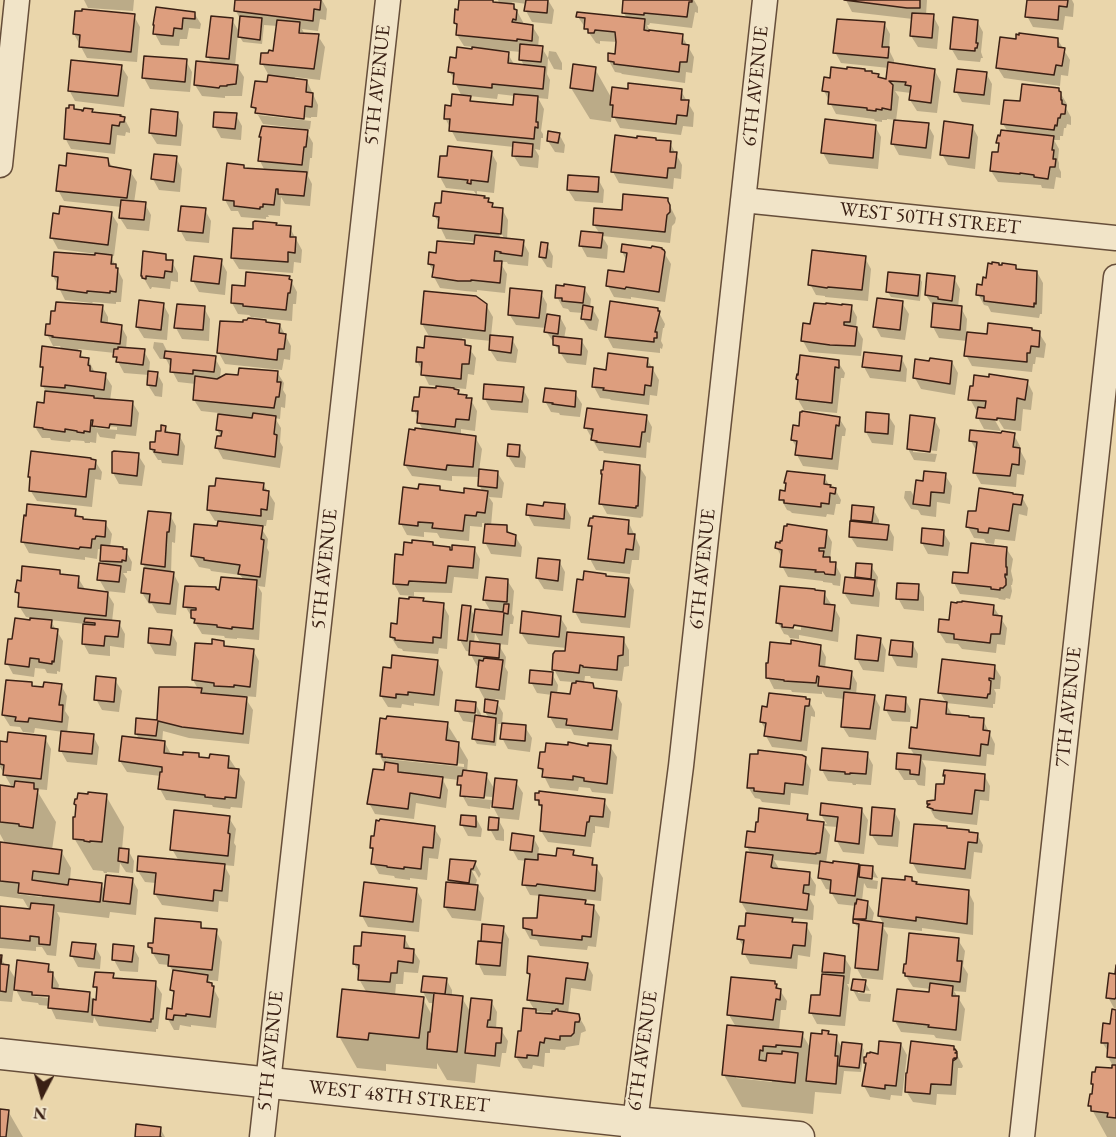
<!DOCTYPE html>
<style>
body{margin:0}
#map{position:relative;width:1116px;height:1137px;overflow:hidden;background:#ead6ab;font-family:"EB Garamond",serif}
canvas{display:block}
.north{position:absolute;left:12px;top:1065px;width:60px;height:60px;-webkit-text-stroke:4px #f1e4c8;paint-order:stroke;rotate:186deg;font-size:16px;font-weight:700;line-height:24px;text-align:center;color:#3a2014}
.north::after{content:'';display:block;margin:auto;width:21px;height:27px;background:#3a2014;clip-path:polygon(50% 0,100% 100%,50% 72%,0 100%)}
</style>
<div id="map">
<canvas width="1116" height="1137"></canvas>
<div class="north">N</div>
</div>
<script>
const ctx = document.querySelector('canvas').getContext('2d');
ctx.lineJoin = 'round';
function paint(path, color) { ctx.fillStyle = color; ctx.fill(path, 'evenodd'); }
function trace(path, color, width, dash) { ctx.strokeStyle = color; ctx.lineWidth = width; ctx.lineCap = dash ? 'butt' : 'round'; ctx.setLineDash(dash || []); ctx.stroke(path); }
function write(font, color, halo, rows, align = 'center') {
  ctx.font = font + ' "EB Garamond",serif'; ctx.lineWidth = 5; ctx.setLineDash([]); ctx.textBaseline = 'middle'; ctx.strokeStyle = halo; ctx.fillStyle = color; for (const [text, x, y, turn = 0] of rows) {
    ctx.save(); ctx.translate(x, y); ctx.rotate((+turn || 0) * Math.PI / 180); ctx.textAlign = isNaN(turn) ? turn : align; if (halo) ctx.strokeText(text, 0, 0); ctx.fillText(text, 0, 0); ctx.restore();
  }
}
paint(new Path2D(`
 M84 0H134L133 11 88 8Z
 M237 0H322L327 9 326 20 320 19 318 31 302 29 305 35 318 36 325 47 320 80 295 77 294 80 307 81 318 105 317 117H311V118L258 112V115L253 107 269 84 270 75 268 74 262 63 274 52 278 26 264 25 262 44 243 42 238 34 235 66H237L244 77 242 96H225V98L202 96 195 85 212 64 208 57 232 20 240 33 241 21 236 11Z
 M498 0H548L554 10 552 24 532 22 526 11 527 4 512 2 523 22V25L532 26 539 37 538 47 542 48 548 58 549 51 556 52 562 63V70L554 69 548 58 547 74 550 80 548 99 538 98 544 109 541 131 543 134V138H541L540 150 535 149 539 156 538 168 520 166 513 155 514 147 457 141 445 118 462 97 450 72 457 59 473 50V47L464 46 457 35 458 28 455 23 499 3ZM499 50 521 52V60L525 67 515 66 508 54 499 52ZM498 94 515 96 514 106 473 102 469 96 497 99Z
 M621 0H694L698 7V13L695 12 692 28 650 23 649 25H647L650 31 682 36 694 57 692 73 686 72 685 83 622 74 621 73 615 72 609 61 617 55 618 42 600 41V44L596 43 578 17 627 18 623 12 624 0Z
 M846 0H927L926 15 933 16 939 27 937 49 918 47 911 36 913 19 852 12Z
 M1028 0H1072L1074 4 1073 17 1065 16 1063 30 1033 27 1027 16Z
 M194 13 201 24 200 29 189 28 187 39H180L179 46 161 45 155 34 156 26Z
 M134 16 140 27 137 62 87 58 74 34Z
 M977 21 983 32 981 52 983 58H981L980 62 958 60 951 48Z
 M884 23 890 34 889 50 894 60V64L935 71 941 82 937 113 917 111 910 100 911 93 895 91 899 97 896 121 928 125 934 136 931 159 899 155 893 144 896 120 887 119V120H882V122L875 121 874 119 836 114 824 91 878 75 880 79 887 80 889 68 841 63 835 52Z
 M1058 40 1070 60 1068 76 1061 75 1060 86 1004 78 997 67 1017 41Z
 M186 61 192 72 190 92 150 89 144 78Z
 M121 66 128 77 124 107 75 101 69 90Z
 M595 69 612 99 681 91 694 113 693 127 683 126 681 135 620 128 612 113 611 122 590 119 571 88Z
 M986 73 992 84 990 105 962 102 956 91Z
 M1058 89 1067 104 1066 108 1071 117V125L1067 124 1066 128H1064L1063 136H1060V140H1054L1059 149 1058 160 1059 163V168L1061 172V178L1056 177 1054 189 1042 188 1041 185 998 182 991 171 999 154 1000 146 998 142 1008 132 1003 124 1022 103Z
 M73 107 76 111 85 113 92 110 94 114 124 118 130 129V133L126 132 125 136 117 135 115 154 71 149 65 138 70 110Z
 M177 114 183 125 181 146 157 144 150 133Z
 M236 115 242 126 241 140 221 138 215 127Z
 M258 115 311 121 310 129H305L313 143 312 158H310L308 176 312 184 310 206 285 204 281 197 280 216 268 215 269 217H266V219L241 217 238 211H231L225 200 245 170 265 171 260 161 305 132V129L263 124Z
 M875 126 881 137 878 169 829 164 823 153Z
 M972 126 978 137 975 169 948 165 942 154Z
 M559 134 565 145 564 153 555 152 548 141Z
 M656 141 670 143 682 165 681 179 674 178 673 189 619 183 613 172Z
 M491 152 497 163 494 193 477 191V196L474 191 446 188 440 177Z
 M176 158 182 169 180 192 159 190 153 179Z
 M107 159 113 168 130 171 137 182 134 203 145 204 151 215 149 231 127 229 120 218 122 207 64 201 58 190 67 168Z
 M598 179 604 190 603 203 575 201 568 190Z
 M485 199H488L494 209H502L508 220 507 240 523 242 529 253 528 266 508 264 507 262H500L507 274 505 293 477 290V292L465 291 440 288 434 277V272L429 264 437 254 475 246 476 242 446 239 435 216ZM498 227 505 240H502L496 229Z
 M667 200 676 218 675 223 672 226 670 243 602 236 608 246 607 259 587 257 581 246 600 234 594 225 623 212Z
 M205 210 211 221 209 243 186 241 180 230Z
 M111 213 118 224 114 256 110 255 123 280 121 302H116V304L93 302 92 303 65 300 53 276 97 257V254L58 249 52 238Z
 M276 224 277 227 290 228 302 250 301 263 294 262 293 273 239 269 232 258 254 231Z
 M547 245 553 256 552 268 547 267 540 256Z
 M663 251 671 264 665 302 631 297V299L614 297 608 286 625 273 627 261 622 252Z
 M165 255 169 262H172L178 273V282L171 281 170 289 152 287 151 289H150L142 275Z
 M865 258 871 269 868 301 825 297V296L816 295 810 284Z
 M221 261 227 272 225 295 199 292 193 281Z
 M999 266H1015L1018 270 1037 272 1043 283 1042 314H1040L1039 318 991 312 988 306 984 305 978 294Z
 M289 277 297 292 296 304H293L292 321 251 317 249 315 238 314 232 303 246 288Z
 M919 277 922 282 920 301 891 297 888 292Z
 M954 278 960 289 958 307 961 308 967 319 966 333 988 336 1039 333 1046 344 1044 358 1036 357 1035 364H1033L1032 372 972 366 966 355 967 341 939 338 933 327 935 306H933L926 295Z
 M584 288 591 299 590 308H592L599 320 597 331 589 329 582 318 583 313 570 312 568 309 563 308 557 297Z
 M541 293 547 304 546 315 560 317 566 328 564 339 581 340 588 351 586 365 567 363 546 331V328L516 325 509 314Z
 M902 303 909 314 905 340 881 337 875 326Z
 M163 304 169 315 167 340 144 338 137 327Z
 M486 305 493 317 491 336 512 339 518 350 516 363 497 361 490 350 491 341 462 338 476 358 474 375 468 374 466 389 456 388 461 396 466 397 467 399 471 400 477 411 475 431 461 429V436L475 437 482 449 479 471 497 472 504 483 502 498 489 497 493 503 491 526 506 527 510 534 515 536 522 547 521 557 491 554 485 542 487 523H482V527L470 526 469 541 440 538 437 533 424 532V537L407 535 401 524 419 490 439 488 442 492 465 494 483 492 479 485 480 477 452 476V481L412 476 405 465 423 431 414 410 421 399 437 390 438 386 429 385 417 361 426 349 430 338 422 324Z
 M102 306 108 317V325L121 326 127 337 126 349 144 351 150 362 149 373H157L163 384 162 397 155 396 148 385 149 375 124 373 115 356V353L78 349 84 359H88L94 371V373L105 375 112 386 110 401 132 402 139 413 136 436 116 434 115 439 100 437 97 432 96 443 90 442V443H85L84 441 71 440 70 442 51 440 50 438H42L35 427 45 405 47 393 42 385 44 371 41 366 62 350 60 346H53L47 334ZM95 425 117 427V430L95 428Z
 M851 306 857 317 856 327 863 339 861 356 809 352 803 341 811 325Z
 M204 308 210 319 209 341 182 339 176 328Z
 M657 309 665 324 664 328H663L661 341 663 345 662 349 660 348V353L613 348 607 337Z
 M267 324 280 325 291 346 290 360 284 359 282 370 225 364 219 353Z
 M154 342 163 343 168 353 215 358 221 369 220 379 277 372 284 383 283 390 286 395 285 408 281 407 280 419 275 418 281 428 280 442 283 447 280 468 223 459 217 448 222 438 217 430 219 413 201 411 194 400 196 384 178 382 166 359H160L153 348Z
 M901 357 907 369 906 382 870 378 864 367Z
 M647 359 659 380 657 396 650 395 649 405 611 400 610 399 600 398 594 387 607 371Z
 M838 362 845 373 844 378H841L837 413 804 410 797 398Z
 M952 362 958 373 955 395 921 389 915 378Z
 M1027 381 1033 393 1031 410 1023 409 1021 431 1004 429 994 413 992 415 1001 431 984 429 978 418 979 411 976 410 970 399Z
 M523 389 529 400 528 413 491 410 485 399Z
 M575 393 582 404 580 417 560 415 559 413 551 412 545 401Z
 M888 415 895 426 893 445 872 443 866 432Z
 M646 416 652 427 650 443 647 442 646 458 604 453 603 451H599L586 428Z
 M839 418 846 429 845 436H842L838 470 803 466 797 455V448L792 440 800 427Z
 M934 419 940 430 937 451 913 449V452L937 454 935 462 914 460 908 449Z
 M165 427 169 434 179 435 185 446 183 465 162 463 161 460H158L151 449 156 444Z
 M1003 434 1014 435 1020 446V450L1026 461 1024 475 1017 474 1016 487 981 484 975 473 977 452 971 441Z
 M519 446 526 457 525 468 515 467 508 456Z
 M138 455 145 466 142 486 119 484 113 473Z
 M95 461 102 472 101 480 95 479 92 507 37 501 30 490 31 479 30 476Z
 M639 466 646 477 643 517 642 516 641 518 607 514 601 503Z
 M945 475 952 486 950 504 937 502 936 517 921 515 918 510 911 509 904 498 905 491H911L915 498 925 482Z
 M824 476 831 489H835L841 500 840 504H836L834 515 827 514 826 517 792 513 790 511 787 510 781 499 786 493 787 486 785 483Z
 M263 484 275 503 273 520H267L266 526H260L268 539 267 548 269 552 265 587 258 586 262 593 259 640 237 638V639L225 638 224 636 202 634 185 606 244 580 240 575 211 571 210 569 199 567 192 556 218 527 219 521H215L208 510Z
 M1022 497 1028 508 1027 516 1019 514 1015 541 995 539 994 544 986 543 984 539 974 538 968 527 977 513Z
 M565 506 571 517 570 529 534 526 528 515 545 508Z
 M873 509 879 520V525L888 526 894 537 893 551 857 547 850 536 854 523 852 519Z
 M75 510 79 518 83 521 105 523 112 534 110 547 126 551 132 562 131 571H127V573H123L127 579 125 593 106 591 114 604 112 622 119 623 125 634 124 648 110 646V656L89 654 83 643 85 624 50 620 63 641 60 672 57 671V674L47 673 45 669 35 668 34 677 13 674 7 663 14 641 31 621V618L26 617 19 606 20 598 17 592 59 572 61 575 78 578 85 589V591L107 593 99 579 104 566 101 560 102 550 98 549 97 559 85 557V560L29 553 23 542Z
 M170 515 176 526 175 543 172 542 171 573H173L179 584 176 615 157 613 152 604H149L142 593 145 568 143 563Z
 M628 521 640 547 639 560H632L630 574 596 570 590 559 593 531 590 526Z
 M826 531 832 542 830 560 832 564H835L841 575 840 586 833 585 832 583 823 582V581L788 577 782 566V558L777 548 781 544Z
 M943 532 950 543 948 556 928 554 922 543Z
 M433 544 434 547 449 548 453 554 474 548 480 559 478 579 454 577 452 593 414 592V596L400 595 394 584 405 556Z
 M1006 548 1013 559 1011 571 1013 580 1012 585H1011L1012 591 1010 599 1006 598 1005 600 999 599 998 598 960 594 954 583 969 575Z
 M559 561 565 572 563 591 544 589 537 578Z
 M871 566 878 577 877 586 880 593 879 607 851 604 844 593 858 580 856 577Z
 M606 577 628 579 634 590 630 628 581 623 575 612 585 582Z
 M507 580 514 591 512 614 514 617 513 624H510L508 645 498 644 506 657 505 667 508 672 505 700 495 699 503 713 502 724H498L496 746 477 744 474 739 476 723 463 721 457 710 475 703 481 714V717L489 718 485 712 487 698H484L478 687 480 666H477L471 655V652L466 651 460 640 470 608 475 617 491 612 484 600ZM475 633 481 644 474 643ZM473 706 479 717H476L470 708Z
 M918 586 924 597V611L904 609 898 598Z
 M824 593 831 604 830 607H834L840 618 838 642 799 635V639L790 638 788 635 784 634 778 623ZM783 625 801 627V630L783 628Z
 M423 599 425 603 443 605 449 616 447 649 439 648 438 654 403 651 402 649 398 648 391 637 398 626Z
 M993 606 1007 628 1005 645 997 644 996 653 962 649 958 644 946 643 939 632 950 622Z
 M560 617 567 628 566 633 623 639 629 650V666L624 667 622 681 591 678 590 676H585L584 684 595 690 616 693 622 704 618 740 574 735 571 729 556 728 550 717 552 695 537 693 531 682 552 674 558 685 557 694 572 696 573 682 560 681 554 669 566 652 567 648 528 644 521 633Z
 M171 632 177 643 176 656 155 654 149 643Z
 M880 639 886 650 884 672 863 670 857 659Z
 M223 642 227 648 253 650 259 661 256 697 244 696 253 710 249 744 189 738 163 731 162 743H165L171 754 184 756 199 755 201 758H229L245 782 242 808 231 807 230 809 213 807 212 805 166 800 160 789 161 776 127 772 120 761 140 740 136 734 137 720 158 722 161 689H198L193 680 213 646Z
 M912 643 918 654 917 668 897 666 891 655Z
 M820 646 826 657 825 669 851 672 857 683 856 695 874 696 880 707 876 740 849 737 842 726 845 699 826 697 822 691V694L792 692 791 690 774 689 768 677Z
 M437 661 443 672 439 706 414 703V706L402 704 401 708 388 707 381 696 392 669Z
 M994 666 1001 677 1000 689H994L996 693 995 704H993V708L946 703 940 692Z
 M115 680 122 691 119 712 102 710 96 699Z
 M31 684 33 687 45 688 61 685 67 696 65 711 69 717 67 733 93 736 99 747 97 765 67 762 61 751 63 732 35 728 34 733 23 732 20 727 10 726 3 715Z
 M905 699 911 710 910 722 892 721 886 710Z
 M807 701H809L815 712V717L811 716 807 751 772 747 766 736V730L761 722Z
 M946 704 953 716 983 720 995 744 994 755 987 754 986 766 922 760 926 768 925 786 918 785 915 780H904L897 769 915 756 910 748 919 730Z
 M447 724 457 740V743H458L468 760 467 772 486 775 495 790 516 782 523 793 519 820 499 818 491 803 490 809 468 806 462 795V790L459 784V780L442 778 448 790 446 808 416 803 414 819 375 814 369 803 385 772 386 767 378 753ZM386 756 464 764V767L386 759ZM466 795 492 797V800L466 798Z
 M525 727 532 738 530 752 508 749 502 738Z
 M45 738 51 749 47 790 36 789 56 822 52 850 61 851 71 868 70 880 101 884 106 892 132 879 138 890 136 915 110 912 109 918 57 912 60 918 56 956 47 955 42 947H36V951L0 948V907L30 911 23 899 0 896V844L6 845 0 834V787L13 789 0 767V743ZM18 891 42 894V897L17 894Z
 M610 746 617 757 613 794 592 792 590 788 579 787 578 791 550 788 540 768 589 747Z
 M867 754 873 765 871 785 856 784V785H853L852 783 828 781 822 770Z
 M804 758 811 770 808 795 791 793 790 805 762 802 760 799 755 798 748 787Z
 M945 771 984 775 990 786 989 801 980 800 977 825 941 821 935 818 929 807V802H936L946 785Z
 M106 796 124 827 122 850H128L134 861 133 873 126 872 120 863 119 873 107 872V873H104L103 871 93 870 74 838Z
 M536 799 604 801 611 812 609 828 595 826V833H593L591 847 548 842 541 831 543 811Z
 M861 809 868 820 864 854 843 852 837 841 838 827 824 826 830 835 826 863 858 866 861 871 872 867 878 878 866 876V879L878 881 877 889 867 888 864 883 862 901 867 902 874 913 872 923 884 925 879 916 906 882 911 878 917 885 968 891 974 903 973 935 922 928V931L883 927 888 935 883 980 863 978 870 991 858 990V993L871 994 870 1002 859 1001 853 990 864 981 856 967 860 932 855 923 856 906 838 904 831 892V890L826 889 820 878 821 865 774 860 778 867V870L809 874 816 885 815 896 810 895 809 897 814 906 813 920 791 918 794 923 806 925 812 936 810 957 798 955 797 969 750 964 744 953V948L739 939 746 928 748 914 741 902 751 854 747 847 756 834 807 815 811 822 827 824 821 815Z
 M894 811 900 822 898 847 878 845 871 834Z
 M229 818 236 829 234 843 236 846 234 866 224 865 230 876 228 902 219 901 218 912 162 905 155 894 156 883 145 882 138 871 179 861 172 849Z
 M476 818 482 829 481 837 468 836 462 825Z
 M498 819 504 830V841L496 840 490 829Z
 M434 828 441 839 438 859 429 858 427 880 410 878V880L395 878 394 876 379 874 373 863 374 852 371 848Z
 M947 829 977 834 983 845 982 853 974 852 971 879 918 873 912 862Z
 M533 837 539 848 538 856 557 858 573 852 576 857 592 860 603 878 601 901 583 899 587 906H593L600 917 596 947 588 946 587 950 540 946 537 940 530 939 524 928 538 920 541 896 530 895 524 884 526 861 518 860 512 849Z
 M475 863 481 874 479 878 475 871H472L477 880 475 887H477L484 898 481 921 452 918 445 907 451 884 449 880Z
 M416 889 422 900 419 932 368 927 362 916Z
 M200 924 204 930 216 931 222 942 218 981 209 980 219 999 216 1028 191 1025V1027L180 1025 179 1030H174L168 1019 174 1011 175 996 172 990 174 973 169 965 159 964 149 947Z
 M484 926 503 928 509 939 506 976 484 975 478 963Z
 M404 937 410 948V950H413L420 961 418 973 404 972 403 984H396L395 996 423 999 433 1017 434 1003H429L423 992 446 979 452 990V997L462 998 471 1013 491 1001 497 1012 496 1029 501 1030 508 1041 506 1053H502L500 1067 477 1064 475 1083 447 1080 437 1063V1069L386 1064V1071L357 1068 339 1036 367 993 359 979 360 974 354 964Z
 M958 940 965 951 963 966 968 974 966 992 954 991 965 1009 961 1041 936 1038 934 1035 901 1032 895 1021 930 994 931 989 913 987 904 973Z
 M95 946 101 957 100 969 78 967 72 956Z
 M133 947 139 958 138 972 120 971 114 960Z
 M0 957 6 966 8 967 17 981 48 965 59 985 58 990 89 993 93 1001H98V993L95 987 96 973 113 975 116 980 155 983 162 994 158 1029H156V1032L99 1026 94 1017 93 1023 56 1019 50 1006 39 1005 38 1003 22 1001 14 986 12 1002 0 1001ZM32 993 57 996V999L32 996Z
 M844 957 851 968 849 984H847L849 988 845 1026 817 1024 811 1013 821 997 826 975 823 971Z
 M587 964 593 975 591 991 571 988 568 1014 578 1015 585 1027 586 1031 581 1033 579 1045 566 1047 565 1050 550 1049V1053H545L544 1067 533 1065 532 1069 523 1068 516 1057 522 1033 535 1011 528 999 531 978 528 973ZM535 1011 553 1013V1016L537 1014Z
 M1116 975V1009L1114 1008 1108 997Z
 M775 983 787 1001 786 1010H781L779 1031 802 1034 811 1049 823 1035 828 1032 830 1036 836 1037 842 1048 861 1045 864 1050 861 1072 844 1071 841 1094 815 1092 813 1114 742 1107 724 1075 736 1027 729 1015ZM737 1075 772 1079V1082L736 1078Z
 M1116 1012V1137H1107L1090 1106 1113 1069V1066L1108 1057 1109 1053 1102 1042 1112 1026Z
 M901 1044 907 1055 902 1096 891 1095 890 1100 870 1097 864 1086 867 1066 863 1059H868L879 1056Z
 M953 1047 963 1066 962 1068H958L956 1095 937 1094 936 1105 913 1102 906 1091Z
 M0 1110 8 1111 23 1137H0Z
 M160 1128 165 1137H137Z`), '#0003');
const building = new Path2D(`
 M235 0H321L320 10 314 9 313 21 234 11Z
 M459 0H493V2L514 4V9L517 10 516 20 513 19 512 22 533 25 532 41 517 39V41L456 35 457 24 454 23 455 9 458 10Z
 M526 0H548L547 13 524 11Z
 M623 0H692V2H689L687 17 644 13V15L622 13Z
 M844 0H920V8H907Z
 M1027 0H1068L1067 7 1059 6 1058 20 1025 17Z
 M156 7 195 12V19L183 18 182 29 174 28 173 36 153 34 154 25H153Z
 M82 9 135 14 131 52 79 47 80 35 73 34 75 11H82Z
 M577 12 645 19 644 30 649 31V30L683 34 682 44 689 45 687 62H680L679 72 614 64V62L608 61V53L615 54 616 42 615 32 595 30 594 33H588V29H584L585 18 576 17Z
 M912 13 934 14 932 38 910 36Z
 M211 16 233 18 229 59 206 57Z
 M240 16 262 18 260 40 238 37Z
 M953 17 978 20 976 43H978L977 48H975V51L950 49Z
 M837 19 885 22 882 47H889L888 58 833 53Z
 M277 20 300 22 299 33 319 34 314 69 260 64 261 53H268L269 50 273 51Z
 M1019 33 1058 38V47L1065 48 1062 66 1056 65 1054 75 996 68 1000 37 1016 39V34L1019 35Z
 M520 44 543 46 541 62 519 60Z
 M457 47 472 49V47L509 52 508 63 545 67 543 89 492 84V88L453 84 454 73 448 72 450 57 456 58Z
 M144 56 187 59 185 82 142 78Z
 M71 60 122 65 118 96 68 91Z
 M196 61 238 65 236 84 227 85V86H220L219 88 194 85Z
 M888 62 935 69 931 103 909 100 911 86 905 85 906 82 889 81 893 85 891 110 882 108V110L876 109V111L867 110V108L828 104 829 92 822 91 824 77 830 78 831 67 847 69V67L865 69V71H872V73L879 74 878 77 886 79Z
 M573 64 596 67 593 91 570 88Z
 M957 69 987 72 984 95 954 92Z
 M268 75 307 80 306 92 313 93 312 107 305 106 304 119 255 113 256 108 251 107 255 81 267 82Z
 M628 83 682 89 681 100H689L687 116 677 115 676 124 612 117 613 105H610L612 87 628 89Z
 M1022 84 1059 88V91L1061 92V100H1062V104L1066 105 1065 114H1061L1060 118H1058L1057 126 1055 125 1054 130 1001 124 1004 100 1020 101Z
 M452 94 471 96 470 101 513 105 514 94 538 96 536 122H538V128L535 127 534 139 449 131 450 119H444L445 105 451 106Z
 M69 105H74V109L82 110V111H83L84 108 93 109 92 112 121 115 120 116 125 117 124 122H120L119 126 112 125 110 144 64 139 66 108H69Z
 M151 109 178 112 176 136 149 133Z
 M214 112 237 113 235 129 213 127Z
 M825 119 876 125 873 158 821 153Z
 M894 120 929 123 926 148 891 144Z
 M944 121 973 125 969 158 940 155Z
 M262 126 308 130 306 147H304L302 165 258 161 261 137H259Z
 M1001 130 1054 136 1052 150H1054L1053 159H1056L1055 167H1050L1048 179 1034 177V175L1020 173V174L990 171 992 152H998L999 143H996L998 135 1000 136Z
 M548 131 560 133 558 143 547 141Z
 M615 135 637 138V136L656 138V140L671 141 670 152H677L675 168H668L667 178 611 172Z
 M513 142 533 144 532 157 512 156Z
 M448 146 492 151 488 182 471 180V184L467 183 468 180 438 177 440 156H447Z
 M67 153 108 158 109 166 131 170 127 198 56 191 59 165 66 166Z
 M154 154 177 156 174 182 151 179Z
 M227 163 244 165V168L307 172 304 196 278 194V189H276L274 205 263 204V207H260V209L234 206V201L223 200Z
 M568 175 599 177 598 192 567 190Z
 M442 191 485 196 484 198H489L488 202 493 203 492 207 503 208 501 234 438 228 439 217 433 216 435 203H441Z
 M623 194 668 198V201L670 205V212L667 215 665 232 593 225 594 208 622 210Z
 M121 200 146 202 144 220 119 218Z
 M60 206 112 212 108 245 50 238 53 213 59 214Z
 M181 206 206 208 203 233 178 231Z
 M255 221 277 223 276 225 291 226 290 237H296L295 253 288 252V262L231 258 233 228 253 229V222Z
 M581 231 603 233 601 248 579 246Z
 M475 235 524 240 522 256 500 253 501 252 495 251 494 261H502L500 283 471 280V281H458L432 277 434 265 428 264 429 252 436 253 437 241 474 244Z
 M541 242 548 243 546 258 539 257Z
 M622 244 651 248 652 246 662 248V249L664 250 665 252 659 292 626 287 625 289 606 286 608 270 624 272 627 253 621 252Z
 M812 250 866 256 862 290 828 287 827 288 808 285Z
 M143 251 166 254V260H173L172 272 165 271 164 278 146 276V279L142 278V276H141Z
 M54 252 95 255V253L112 255 111 264H116V268H118L116 292 110 291V293L87 291V293L57 289 58 277 52 276Z
 M194 256 222 259 219 284 191 281Z
 M992 262 999 263V265H1002V263L1016 265V269L1037 271 1036 304 1034 303V307L984 301V296L976 295 977 284 982 285 983 277 986 278 988 263 992 264Z
 M246 272 290 276 289 279 292 280 290 293H288L286 310 243 306V304L231 303 232 285 245 286Z
 M888 272 920 275 918 296 886 292Z
 M927 273 955 276 952 301 938 299V297L925 295Z
 M564 284 585 287 583 303 562 301V298H555L556 285 564 286Z
 M510 288 542 291 539 318 508 315Z
 M424 291 476 296 487 304 485 331 421 324Z
 M877 298 903 301 900 330 873 327Z
 M139 300 164 303 161 330 136 327Z
 M610 301 658 308V311H660L655 332H657V338H654V342L605 337Z
 M56 302 103 305 101 322 122 325 120 344 52 337 53 336 45 335 46 324H50L51 311H55Z
 M814 303 826 304V303L842 305V304L852 305 850 322H844V325L857 327 855 346 830 345 801 341 803 323 810 324Z
 M933 303 962 306 960 330 931 327Z
 M177 304 205 306 203 330 174 328Z
 M583 305 593 307 591 320 581 319Z
 M547 314 560 316 558 334 544 332Z
 M248 318 266 320V322L280 324 279 333 286 334 284 349H278L277 360 217 353 220 321 243 322V320H247Z
 M988 323 1032 328V330L1040 331 1039 347 1031 346 1030 353H1027V362L964 356 967 332 987 334Z
 M490 335 513 337 511 353 489 350Z
 M425 336 465 340V345L471 346 469 364H462L461 379 421 375 422 362H416L417 347 424 348Z
 M553 336 582 339 581 355 559 353V346L553 345Z
 M42 346 81 351 80 357 89 358 88 365 90 366V371L106 373 104 390 65 385V388L41 386 43 367H40Z
 M118 347 145 349 143 365 116 362 117 357H113L114 349H118Z
 M165 351 216 356 214 372 193 370V374L170 372 171 359 164 358Z
 M864 352 902 356 900 371 862 367Z
 M608 353 648 358 647 367H653L651 386 645 385 644 395 603 390 604 388 592 387 594 368 606 370Z
 M800 355 839 360V368L835 367 832 403 796 399 798 380 796 379 797 374 798 375Z
 M930 358 952 361 950 384 913 378 915 359 929 361Z
 M239 368 278 371 277 382H281L279 397H276L274 408 193 400 195 376 217 379 226 374 238 375Z
 M148 371 158 372 156 386 147 385Z
 M989 374 1028 380 1025 400 1017 398 1015 420 997 418V420L976 418 978 407 985 408 986 401 968 400 970 386H973L974 375 989 377Z
 M484 384 524 387 522 402 483 399Z
 M436 386 454 388V389L459 390 458 394 467 395 466 398H472L469 420 456 419 455 427 417 423 418 411H412L414 397H419L420 387 436 388Z
 M545 388 576 391 575 407 552 404 553 403 543 402Z
 M45 391 94 396V398L133 401 131 426 110 424 109 428 92 426 93 420H91L90 432 84 431V433L77 432V431L65 429V432L43 429V428L34 427 37 402 44 403Z
 M587 408 647 415 645 432H642L640 447 596 442 597 441 591 440 593 429 584 428Z
 M802 411 840 417 839 426 836 425 832 459 795 455 797 441 791 440 793 425 799 426 800 412H802Z
 M866 412 889 414 888 434 865 432Z
 M253 413 276 416 274 434 277 435 275 457 215 448 217 436H221L222 431 216 430 218 414 252 418Z
 M910 415 935 418 930 452 907 449Z
 M161 425 166 426 165 432 180 434 178 455 154 452 155 450 150 449V442H155L156 431H161Z
 M415 428 476 436 473 467 447 465 446 470 404 465 409 429 415 430Z
 M970 430 1001 433 1002 431 1015 433 1013 447 1020 448 1019 465 1012 464 1010 476 973 473 977 442 969 441Z
 M508 444 520 445 519 457 507 456Z
 M31 451 91 458V459L96 460 95 469H89L86 497 29 491 30 477H28Z
 M114 451 139 453 137 476 112 473V452Z
 M604 461 640 465 638 506H636V508L599 504 602 474H601V470H603Z
 M479 469 498 471 497 488 478 486Z
 M787 471 825 475 824 484 831 485 830 487 836 488 835 494 830 493 829 504 821 503V507L784 503V500H779L780 490 785 491 786 483H784Z
 M924 471 946 473 944 493 931 492 930 506 913 504 916 480 923 481Z
 M216 478 264 483 263 490 269 491 267 510 261 509V516L207 510 209 486H215Z
 M419 484 440 486V490L464 493V488L488 491 485 513 477 512 476 516 465 515 463 531 432 528 433 523 418 522V526L399 524 403 487 418 489Z
 M979 488 1013 493V494L1023 495 1021 505 1013 504 1009 531 989 528 988 533 978 532V529L966 527 968 511H976Z
 M544 502 565 504 564 519 526 515 527 504 543 506Z
 M27 504 76 509 75 516 83 517V519L106 521 105 537 96 536 95 539H92L91 548 80 547 79 549 21 542 24 515 26 516Z
 M852 505 874 507 872 522 851 520Z
 M148 511 171 513 169 532H167L165 567 141 564Z
 M593 516 629 520 628 534H635L633 550 626 549 624 563 588 559 592 526H588L590 518H593Z
 M218 521 263 526 261 539 264 540 260 577 238 574 240 565 204 560V558L191 556 194 524 217 526Z
 M850 521 889 525 887 540 849 537Z
 M485 524 507 525V532L516 535 515 546 483 543Z
 M787 524 827 530 825 548H819V551H824L823 557H830V562H836L835 575 825 574 824 572H815L816 570 780 567 782 550 775 548 776 542 780 543V541H782L784 526H787Z
 M922 528 944 530 943 546 921 543Z
 M412 540 433 542V545L450 547V550H452V545L475 547 473 568 448 566 446 583 409 581 408 585 393 584 395 554 403 555 404 542 412 543Z
 M971 543 1007 547 1006 559V567H1007V575L1005 574V577L1006 579V585L1003 588H1000V590L991 589V587L952 583 953 572 968 573Z
 M101 545 123 547V549H127L126 561 122 560V562L100 561Z
 M538 558 560 560 558 581 536 578Z
 M99 563 121 566 119 582 97 580Z
 M856 563 872 564 871 579 855 577Z
 M22 566 60 570V574L79 576 78 588 108 592 106 616 18 607 19 593 15 592 17 580 21 581Z
 M144 568 174 572 170 604 149 602 150 594 141 593Z
 M584 571 606 574V576L629 578 625 617 573 612 577 579 583 580Z
 M221 577 257 580 253 629 232 627V629L217 627V625L194 623 195 619 191 618V610H196V608L183 607 185 586 216 587V589L219 590Z
 M486 577 508 579 507 602 483 600Z
 M845 577 875 580 873 596 843 593Z
 M897 583 919 584 918 600 896 599Z
 M780 586 815 589V590L825 591 824 604 835 605 832 631 794 625 793 628 782 627V624L776 623Z
 M409 597 424 598 423 601 444 603 441 638 433 637V643L395 640V638L390 637 391 623 397 624 399 598 409 599Z
 M962 601 994 605 993 615 1002 616 1000 634H991L990 643 954 639V634L938 632 939 619 949 620 951 602 957 603V602H962Z
 M504 604H509L508 614 504 613 502 635 472 632 475 609 503 612Z
 M462 605 471 606 467 641 458 640Z
 M522 611 561 616 559 637 520 633Z
 M15 618 30 620V618L52 620 51 628 58 629 54 662 52 661V664L39 662V659L30 658 29 667 5 664 8 639H12Z
 M85 618 120 621 118 637 105 636 104 646 82 644 83 624 95 625V623L84 622Z
 M149 628 172 630 170 645 148 643Z
 M567 632 624 637 623 655 618 656 617 670 583 667V666L580 665 579 673 552 670 553 654 555 651H565Z
 M857 635 881 638 878 661 855 659Z
 M212 639 224 641V646L254 649 250 687 234 685V687L214 686V683L192 680 195 643 212 644Z
 M791 640 821 645 819 666 852 671 850 689 818 686 819 677 817 676 816 683 784 681V680L766 678V663H768L770 642 791 644Z
 M891 640 913 642 912 657 889 655Z
 M470 641 500 644 499 658 469 655Z
 M392 655 438 660 434 695 408 692V695L396 694V698L380 696 383 667 391 668Z
 M484 658 503 660 499 690 476 687 479 660 483 661Z
 M942 659 995 665 994 679 989 678V680L991 681 990 694H988L987 698 938 693Z
 M530 670 553 672 552 685 529 683Z
 M96 676 116 678 114 702 94 700Z
 M6 680 32 682V686L43 687 44 682 62 684 59 705H63L62 722 29 718 28 722 15 721 16 717 2 715Z
 M576 681 593 683 594 688 617 691 612 730 566 725 567 719 548 717 551 692 570 694 572 683H576Z
 M159 687H187L202 688 201 693 247 697 243 734 182 727 158 721 156 736 135 734 136 718 157 720Z
 M844 692 875 695 870 729 841 727Z
 M769 693 806 697V699H810L809 706H805L801 741 764 736 766 723 760 722 762 706 767 707Z
 M886 695 906 697 905 712 884 710Z
 M485 699 498 701 496 714 484 712Z
 M920 699 947 702 946 714 969 716V717L984 718 983 730 990 731 988 745 981 744 980 756 909 748 911 727 917 728Z
 M456 700 476 702 475 713 455 711Z
 M475 715 496 718 494 742 472 739Z
 M387 716 448 722 446 740 459 742 457 765 382 757V754H376L380 718 386 719Z
 M502 723 526 725 525 741 500 739Z
 M61 731 94 734 92 754 59 751Z
 M8 732 46 736 41 779 3 775 4 765 0 764V741L7 742Z
 M122 736 165 741 164 753 183 755V752L199 753V757L209 758 210 754 229 756 228 768 239 769 236 798 225 797V799L205 797V795L158 789 160 772H162V767L119 761Z
 M568 742 588 746V743L611 745 607 784 584 781V778L573 776V780L542 777 543 769 538 768 540 752H545L546 743 568 745Z
 M822 748 868 752 866 774 850 773V774H845V772L820 770Z
 M758 750 802 755 806 757 803 785 785 783 784 794 754 791V788H747L750 754H758Z
 M897 753 921 755 919 775 910 774V770L896 769Z
 M385 762 398 764V772L443 777 440 798 410 793 408 809 367 804 373 769 384 770Z
 M463 770 487 773 484 798 460 796 461 785H457L458 776H462Z
 M944 770 985 774 984 791 975 790 972 814 933 810V809L927 807 928 805 930 804H927V801L935 800 936 784H944L945 775 943 776Z
 M495 778 517 780 513 809 492 807Z
 M15 781 34 783V789H38L33 828 19 826V824L0 822V785L14 787Z
 M539 791 605 799 603 817 590 816 589 822H587L585 836 540 831 542 805H539V800H535V793H539Z
 M88 792 107 794 102 842 90 841V842L84 841V840L73 839V817H75L76 805 74 804 75 799H77L78 793 88 794Z
 M821 803 862 808 859 844 835 841 838 817 820 815Z
 M872 807 895 809 892 836 870 835Z
 M759 808 808 814 807 820 824 822 820 853H816V854L745 847 747 831 755 832 756 822H758Z
 M174 810 230 816 228 833 230 834 228 856 170 850Z
 M461 815 476 816V827L460 825Z
 M489 817 499 818 498 830H488Z
 M380 819 435 826 433 848 423 847 421 869 404 867V869L387 867V866L371 864 373 848H370L371 836H374L376 820 379 821Z
 M914 824 947 826V828L969 830V832L978 833 977 843 968 842 965 869 910 863Z
 M512 833 534 836 532 852 510 850Z
 M0 842 62 850 59 874 33 871 32 880 68 885 69 879 102 883 100 902 18 893 19 883 0 881Z
 M119 848 129 849 128 863 118 861Z
 M557 848 574 850 573 855 593 858 592 865H597L595 891 537 884 536 886 522 885 525 859 538 860V854L556 856Z
 M746 852 773 855 771 867 773 868 810 872 809 885H804L803 893 809 894 807 910 740 902Z
 M138 856 225 864 222 891 214 890 213 901 154 894 156 873 137 871Z
 M450 859 476 861 473 869H471L469 883 448 880Z
 M820 861 833 863V861L859 864 855 896 830 893 831 880 818 878Z
 M860 865 873 866 872 879 859 877Z
 M106 875 133 878 130 904 103 901Z
 M905 876 912 877V881L917 882 916 884 969 890 967 924 916 917V921L878 916 882 878 905 880Z
 M364 882 417 888 413 922 360 916Z
 M446 882 478 885 475 910 444 907Z
 M539 895 586 900 585 904 594 905 591 937 582 936V940L532 935V930L523 928V918H537Z
 M857 899 868 901 866 919H853L855 903 856 904Z
 M31 903 54 905 50 945 39 944V937L30 936V941L0 938V906L30 909Z
 M746 913 793 918 792 922 807 923 805 946 793 945 791 958 742 954 744 940 737 939 739 926H745Z
 M155 918 201 922V928L217 929 212 970 168 966 169 955 152 953V948L148 947V943H153Z
 M853 919 883 923 878 970 855 968 859 924 853 923Z
 M482 924 504 926 502 943 481 941Z
 M362 932 405 936 404 948 414 949 413 963 398 961 397 973H391L390 982 358 980 359 965 353 964 354 946H361Z
 M909 933 959 938 957 961H962L960 982 905 976V973H903L904 964H906Z
 M478 941 502 943 500 966 476 964Z
 M72 942 96 944 94 959 70 956Z
 M113 944 134 946 132 962 112 960Z
 M824 953 845 956 844 973 822 972Z
 M0 955H2L1 964 9 965 6 992 0 991Z
 M528 956 588 963 585 980 566 978 563 1004 527 1000 530 974 527 973Z
 M17 960 49 964 48 972H53L52 988 90 992 88 1012 48 1008 49 996 32 995V992L14 990Z
 M1116 965V997L1115 999 1106 998 1109 973 1115 974Z
 M173 970 208 975 207 982 212 983V986H214L210 1017 186 1014V1016L174 1015 173 1020 166 1019 167 1008 172 1009 174 991 170 990Z
 M95 972 114 973 113 978 156 981 153 1019H151V1022L92 1015 93 999 96 1000 97 987H93Z
 M822 974 844 976 840 1016 809 1013 811 995H820Z
 M423 976 447 978 445 994 421 992Z
 M731 977 775 981V984H777L776 988 781 989 780 1000 776 999 773 1020 727 1015Z
 M853 979 866 980 864 992 851 990Z
 M930 983 953 986 952 996H959L956 1030 928 1027 929 1025 893 1021 897 989 929 992Z
 M342 989 424 997 419 1038 369 1033 368 1040 337 1037Z
 M434 993 463 996 457 1052 427 1049 428 1032H430Z
 M471 998 492 1000 490 1020H488L487 1027 502 1028 501 1043H496L495 1056 465 1053Z
 M523 1008 536 1009V1013L552 1014V1011H555L556 1009H558V1011L579 1014 580 1019 579 1022H575L574 1033 571 1036H560V1040L545 1038 544 1043 540 1042 538 1056 527 1055V1058L515 1057 518 1031H521Z
 M1112 1009 1116 1010V1058L1107 1057 1108 1043H1101L1103 1023 1110 1024Z
 M727 1025 803 1032 801 1047 776 1045V1047L763 1046V1051L760 1050 759 1060 766 1061 767 1053 782 1054V1051L798 1053 795 1083 722 1075Z
 M822 1030 829 1031 828 1034 837 1035 835 1056H838L836 1084 806 1081 811 1033 822 1034Z
 M879 1041 901 1043 896 1086 885 1085V1089L862 1086 866 1063H864V1057H866L867 1053H870V1052L878 1054Z
 M911 1041 954 1046V1050L955 1049 957 1052 955 1053H957V1058H954L956 1059 953 1061V1059L951 1085 931 1084 930 1094 905 1092 906 1073H907Z
 M842 1042 862 1044 859 1068 839 1066Z
 M1112 1065H1116V1118L1107 1117 1108 1113 1091 1111V1106H1088L1090 1094H1092L1093 1084H1091L1092 1072H1095L1096 1067 1112 1068Z
 M0 1109 9 1110 6 1137H0Z
 M136 1124 161 1127 160 1137H161H135Z`);
paint(building, '#dd9e7e');
trace(building, '#3a2014', 1.5);
const minor = new Path2D(`
 M0 165 17 0
 M743 200 1116 238
 M262 1137 388 0
 M633 1137 681 766 765 0
 M1022 1137 1116 277`);
const tertiary = new Path2D(`
 M0 1054 634 1122 799 1137`);
trace(minor, '#664e3a', 27);
trace(tertiary, '#664e3a', 33);
trace(minor, '#f1e4c8', 24);
trace(tertiary, '#f1e4c8', 30);
write('20px', '#3a2014', '#f1e4c8', [
 ["5TH AVENUE",378,85,-84],
 ["6TH AVENUE",756,86,-84],
 ["WEST 50TH STREET",930,219,6],
 ["5TH AVENUE",325,569,-84],
 ["6TH AVENUE",703,569,-84],
 ["7TH AVENUE",1069,707,-84],
 ["5TH AVENUE",271,1051,-84],
 ["6TH AVENUE",643,1051,-82],
 ["WEST 48TH STREET",399,1097,6]
]);
</script>
